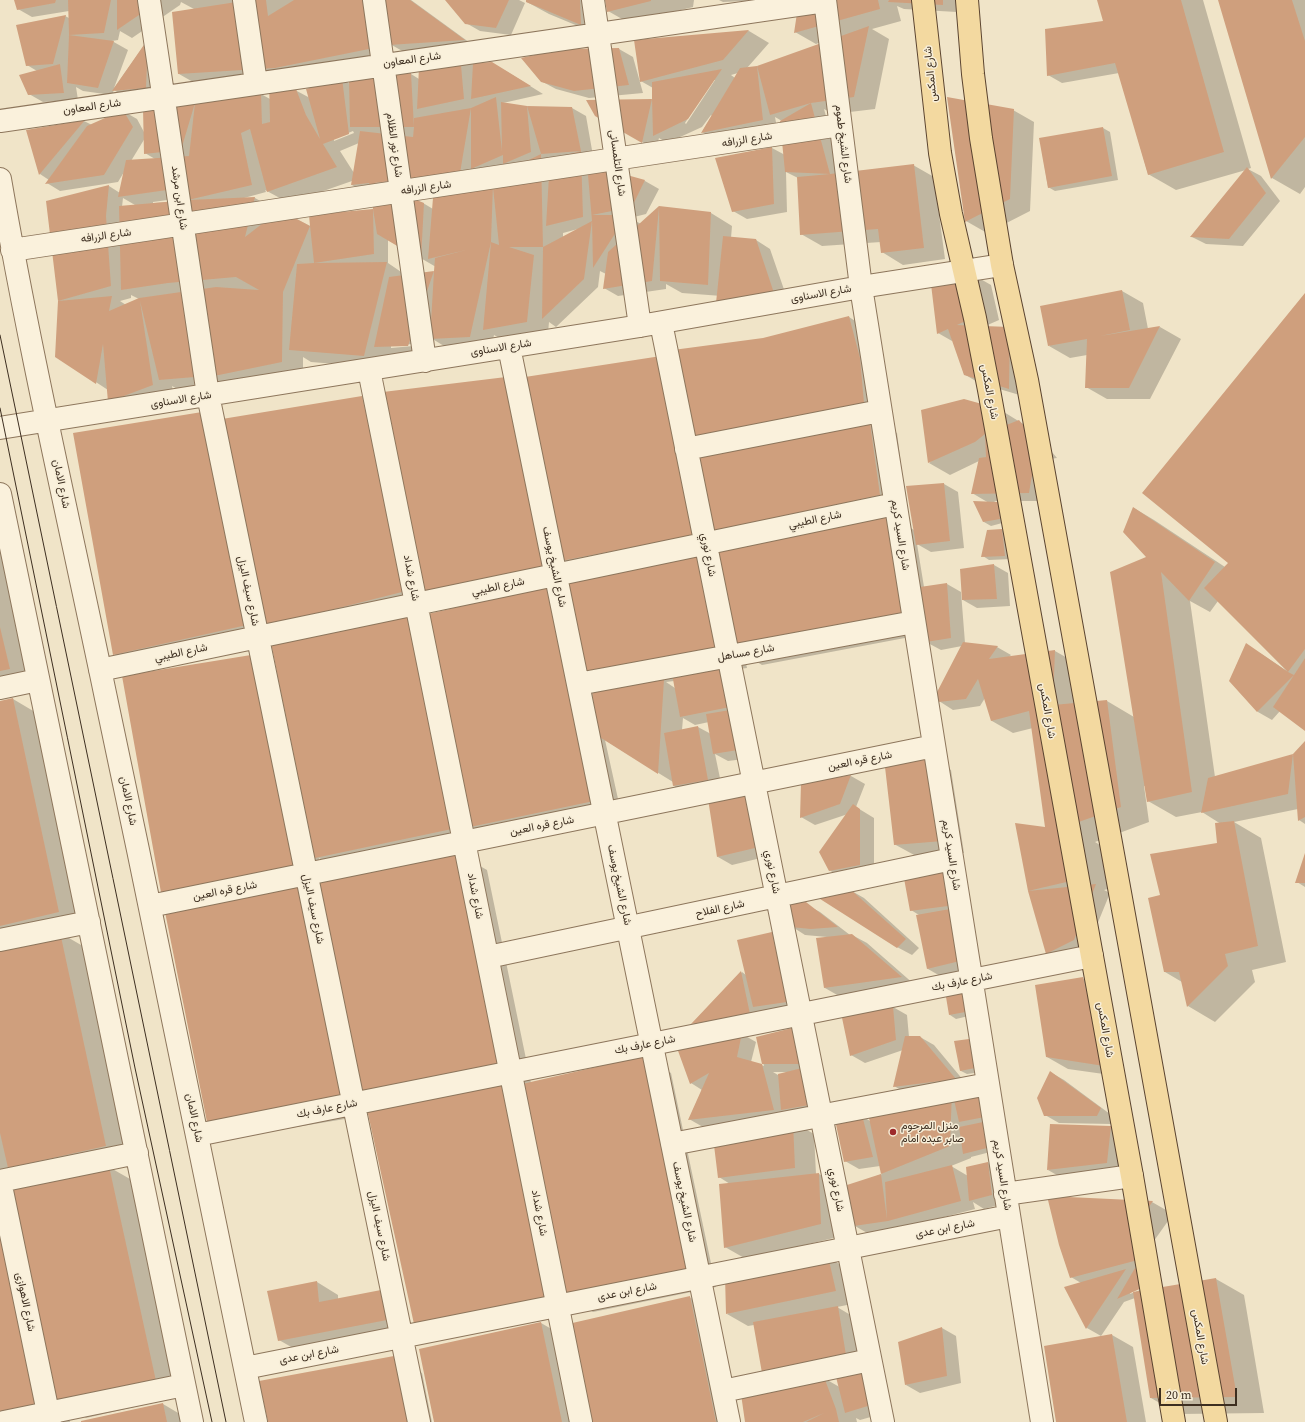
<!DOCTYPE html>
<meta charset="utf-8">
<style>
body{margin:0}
#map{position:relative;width:1305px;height:1422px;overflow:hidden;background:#f0e4c8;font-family:"Source Serif 4",serif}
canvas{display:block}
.scale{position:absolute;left:1159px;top:1388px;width:78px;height:18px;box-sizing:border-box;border:2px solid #3d2e20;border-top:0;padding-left:5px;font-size:12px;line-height:14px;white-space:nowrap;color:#3d2e20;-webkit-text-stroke:3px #f7eed8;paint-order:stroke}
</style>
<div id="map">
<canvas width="1305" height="1422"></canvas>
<div class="scale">20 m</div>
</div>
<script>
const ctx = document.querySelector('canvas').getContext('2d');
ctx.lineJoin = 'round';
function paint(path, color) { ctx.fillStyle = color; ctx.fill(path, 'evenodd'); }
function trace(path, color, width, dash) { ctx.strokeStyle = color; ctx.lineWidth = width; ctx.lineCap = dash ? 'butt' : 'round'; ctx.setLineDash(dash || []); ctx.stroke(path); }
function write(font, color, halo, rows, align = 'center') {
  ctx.font = font + ' "Source Serif 4",Vazirmatn,serif'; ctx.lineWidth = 3; ctx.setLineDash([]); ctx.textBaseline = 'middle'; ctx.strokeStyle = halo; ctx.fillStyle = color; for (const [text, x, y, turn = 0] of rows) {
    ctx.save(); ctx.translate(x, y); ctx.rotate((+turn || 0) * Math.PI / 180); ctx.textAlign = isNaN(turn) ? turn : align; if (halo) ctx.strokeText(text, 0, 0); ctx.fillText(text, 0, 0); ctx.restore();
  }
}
paint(new Path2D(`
 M15 0H383L390 61 200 86 179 74 194 9 181 2 180 5 132 38 120 31 118 40 112 41 128 50 114 88 148 40 160 96 127 98 114 90 112 95 83 91 76 87 78 100 43 102 29 94 37 71 27 65 65 16 69 18V11L32 17 18 9Z
 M386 0H411L477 48 404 52 390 44Z
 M446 0H519L525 3 511 35 480 31 466 23Z
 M527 0H600L602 36 549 14 527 2Z
 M606 0H694L693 7 629 23 608 11Z
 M719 0H768L723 2Z
 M800 0H956L957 12 904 9 897 6 901 21 872 29 889 39 875 109 833 114 824 109 842 173 913 165 934 177 945 259 903 265 882 252 881 242 822 246 801 234 798 178 786 172 787 212 747 219 733 211 772 148 785 155 782 121 775 117 777 128 716 140 702 132 712 116 711 115 702 127 667 143 659 138 656 150 596 115 588 101 653 100V88L639 80H641L635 41 749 31 769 43 747 68 757 67 822 44 821 42 816 44 795 32ZM738 73 735 78 731 75ZM713 80H715L686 124 685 123Z
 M1098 0H1203L1251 168 1248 169 1261 176 1280 201 1243 246 1206 244 1192 237 1246 170 1176 190 1148 174 1119 73 1062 83 1048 75 1105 21Z
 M1219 0H1305V187L1300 194 1272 178Z
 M619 49 633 57 643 93 589 98 556 89 541 81Z
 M474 63 506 71 543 94 503 103 527 107 572 108 586 116 595 167 645 181 659 189 646 214 630 218 641 224 659 207 711 213 732 226 731 238 756 240 770 249 788 301 682 293 666 284V289L618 296 604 288 606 274 600 271 598 287 556 327 549 322 548 333 505 341 494 335 491 349 452 351 431 338 422 353 385 368 311 362 303 357V374L181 391 172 386 174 397 130 414 108 390 56 356 59 300 47 202 109 186 120 193 124 172 118 182 60 191 47 183 49 180 40 174 28 131 84 121 92 125 123 111 137 119 144 132V109L261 94 270 99 295 90 310 98 342 79 350 84 411 74 419 79 420 68ZM353 131 354 133 334 141V139ZM145 138V153L155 159 131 161ZM359 143 354 173 340 151ZM352 181V185L366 193 371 192 374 210 311 216 312 227 280 211 276 210 255 198 244 199V198L266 192 265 190 289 203ZM494 186 433 209 423 203 390 190ZM189 197V200L191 201 153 203V202ZM123 198 135 205 122 207ZM578 229 563 238V233ZM388 239 436 267 434 272 407 276 388 263ZM131 295 139 299 126 305 120 301 131 298ZM412 344 413 346 391 348V346Z
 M1013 110 1034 122 1030 211 987 233 966 221Z
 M1103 128 1110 132 1118 180 1055 191 1048 187 1040 139Z
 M977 277 991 285 999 320 983 327 1009 328 1023 396 979 383 964 374 953 340 952 341 938 333Z
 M1122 291 1143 303 1148 329 1160 327 1181 339 1150 399H1107L1086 387 1087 355 1070 358 1049 346Z
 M1305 295V730L1280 711 1272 720 1258 712 1230 681 1260 653 1287 671 1218 601 1210 612 1190 601 1215 777 1294 755 1305 742V824L1299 820 1298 809 1234 822 1261 838 1286 962 1252 970 1255 982 1215 1022 1188 1006 1182 982 1165 972 1161 896 1218 844 1221 824 1202 812 1176 817 1148 801 1146 786H1144L1149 822 1095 842 1100 845 1108 889 1104 890 1110 893 1088 947 1061 962 1047 954 1029 891 1016 824 1046 828 1033 728 1013 733 992 721 985 698 980 706 953 710 939 701 962 646 941 650 926 642V634L762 665 744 654 747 668 732 670 752 758 728 761 715 754 722 788 688 794 674 786 673 782 605 740 622 817 344 873 319 858 324 882 459 854 487 870 531 1083 643 1057 671 1073 716 1287 593 1312 570 1299 573 1315 443 1339 369 1115 236 1137 251 656 278 672 272 644 141 670 114 654 224 426 362 397 388 413 529 392 661 357 763 339 849 317 863 326 874 367 869 417 897 433 907 511 888 515 914 530 944 484 958 492 964 548 931 552 917 544 924 587 947 584 961 592 965 643 997 647 1011 655 1009 657 1055 651 1076 663 1074 704 1107 701 1134 717 1148 557 1134 508 1154 520 1225 567 1228 564ZM431 596 453 609 429 614H406ZM674 681 675 688 666 682ZM683 718 695 725 709 722 711 734 698 727 682 730Z
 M999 409 1033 430 1057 458 1050 459 1042 501H994L1005 507 1006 522 991 526 984 522 989 503 972 493 979 461 950 475 929 463Z
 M0 513 37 684 0 693Z
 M1002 530 1008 534 1011 559 989 560 983 556Z
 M994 565 1008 573 1010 606 977 608 963 600Z
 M13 699 40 715 87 928 62 934 88 949 134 1161 109 1167 137 1183 183 1396 86 1418 67 1407 70 1422H0V702Z
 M930 758 951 770 964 853 916 856 894 844Z
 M851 776 865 784 856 807 874 818V873L844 879 829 870 848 814 815 825 801 817 802 784Z
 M745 793 769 856 732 865 718 857Z
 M1305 855V887L1297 882Z
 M942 870 956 878 974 968 942 977 928 969 919 915 911 910Z
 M850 890 864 898 919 948 912 955 897 947Z
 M805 904 820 912 850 935H852L867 943 915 985 839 996 825 988 827 937 805 935 791 926Z
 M772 933 786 942 800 1009 768 1014 762 1010 764 1022 706 1032 693 1024 742 972 746 975Z
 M1082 978 1104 990 1125 1077 1068 1069 1047 1057Z
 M946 992 977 1014 956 1019 950 1015Z
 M893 1007 907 1015 909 1037H920L934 1045 969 1087 908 1094 894 1086 903 1050 865 1063 851 1055Z
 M796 1029 828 1111 793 1122 814 1134 816 1174H819L840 1186 842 1236 746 1259 725 1247 730 1184 719 1177 714 1138 710 1131 689 1119 702 1090 691 1083 742 1034 756 1042 751 1062 764 1066 757 1038ZM773 1072H787V1073L778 1075Z
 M969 1040 976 1043 982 1072 967 1074 961 1071 955 1042Z
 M1050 1072 1064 1080 1114 1117 1111 1124 1059 1123 1045 1115Z
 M952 1092 992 1121 982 1123 990 1127 994 1151 971 1157V1158L951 1166 968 1176 988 1163 1002 1171 1006 1203 984 1209 973 1202 975 1209 902 1228 869 1234 855 1226 848 1186 882 1174 880 1166 859 1169 845 1161 862 1116 870 1121Z
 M1111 1127 1125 1135 1120 1171 1062 1178 1048 1170Z
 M1048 1198 1152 1202 1173 1214 1151 1245 1130 1294 1153 1285 1157 1289 1216 1279 1244 1295 1264 1413 1179 1414 1151 1398 1135 1298 1124 1302 1101 1336 1087 1328 1065 1288 1081 1283 1071 1277Z
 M828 1257 849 1270 857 1303 837 1307 859 1320 867 1367 822 1377 885 1413 860 1420 856 1418 857 1422H746L785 1386 754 1325 748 1326 727 1314Z
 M317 1282 338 1295V1299L381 1291 407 1332 300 1352 279 1340Z
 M689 1297 717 1313 740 1422H589Z
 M541 1323 569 1339 586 1422H435Z
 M942 1328 956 1336 961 1383 920 1393 906 1385Z
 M1112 1335 1133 1347 1146 1422H1057Z
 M394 1357 422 1373 432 1422H269Z
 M163 1404 190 1420 191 1422H83Z`), '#0003');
paint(new Path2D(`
 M14 0H56L55 3 17 10Z
 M68 0H111L104 33 69 35Z
 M117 0H161L117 30Z
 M249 0H266L268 16 294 0H363L369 49 275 68 178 74 172 12Z
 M385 0H410L465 40 389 45Z
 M445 0H509L496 28 465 24Z
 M526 0H580L581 25 526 2Z
 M605 0H651V1L607 12Z
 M799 0H878L880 9 794 33Z
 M889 0H943V5L888 2Z
 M1097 0H1181L1224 152 1148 175 1115 63 1047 76 1045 29 1103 21Z
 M1218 0H1292L1305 41V137L1271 179Z
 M66 15 53 64 26 66 16 25Z
 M869 26 854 97 811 103 830 174 914 164 924 248 881 253 878 229 800 235 797 177 830 174 785 172 780 121 811 103 770 115 757 66Z
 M749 30 723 60 640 82 634 40Z
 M69 35 114 41 98 88 67 83Z
 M148 39 146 88 112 91Z
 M619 48 629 85 574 91 541 82 521 58 561 49Z
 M460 54 464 99 417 109 419 67Z
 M492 62 531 86 471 99 473 63Z
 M60 64 64 93 28 95 19 75Z
 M757 66 763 120 701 133 740 68Z
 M722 69 688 119 653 136 652 99 642 143 595 116 586 100 652 99V82Z
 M411 73 414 127V118L471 108 460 173 374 183 424 203 421 260 377 234 373 209 374 254 314 263 387 262 364 356 289 350 297 264 314 263 310 226 283 292 282 362 219 375 159 380 140 301 153 385 108 402 103 344 96 384 55 357 58 301 46 201 109 185 106 216 111 286 58 301 112 296 109 311 139 298 216 287 259 290 236 277 168 283 121 290 119 206 188 200V187L118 197 126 160 189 156 195 103 181 150 144 154 143 108 261 93 262 124 270 122 269 81 296 89 306 115 320 139 306 89 342 78 349 134 323 144 337 167 267 192 250 129 241 133 252 185 188 200 255 197 245 237 280 210 310 226 309 215 373 209 369 183 351 185 360 131 413 137 414 127H350L349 80Z
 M496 97 502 151 501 102 527 106 572 107 581 151 541 154 543 247H509L534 255 527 322 483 330 491 242 499 245 492 178 541 154 527 106 531 152 503 164V155L471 169V108Z
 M947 97 1014 109 1010 199 965 222Z
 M123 110 133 127 104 175 45 184 87 126Z
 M85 120 39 175 26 130Z
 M1103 127 1112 176 1048 188 1039 138Z
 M772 147 774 204 732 212 715 158Z
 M581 151 583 217 546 226 550 159Z
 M587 164 645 180 632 207 592 215H627L593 268 592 221 584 279 542 319 543 247 592 221Z
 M1247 167 1266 193 1229 239 1190 237Z
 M493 185 491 242 470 337 430 339 434 271 408 346 374 347 389 277 434 271 435 258 466 250 428 259 433 198Z
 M659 206 711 212 708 285 660 281 659 208 652 281 603 289 608 252Z
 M723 236 756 239 774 293 716 303Z
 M930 276H977L985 312 957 325 1010 327 1009 389 964 375 948 329 937 334Z
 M1122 290 1130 330 1100 336 1160 326 1129 388H1085L1087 339 1048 346 1040 306Z
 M1305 293V649L1288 672 1294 675 1305 658V731L1273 707 1294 675 1257 712 1229 681 1246 643 1288 672 1204 588 1228 563 1142 493Z
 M849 316 860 358 864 403 688 444 673 350 763 338Z
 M661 356 694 535 561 561 525 377Z
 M506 377 544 566 423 593 383 392Z
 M362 396 406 591 263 627 222 419Z
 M964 399 1000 409 1007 418 986 433 1019 420 1044 450 1036 452 1029 493 971 494 979 458 986 457 985 434 975 442 928 463 921 410Z
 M202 412 247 625 113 655 73 433Z
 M869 416 880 495 707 533 691 454Z
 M944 483 950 541 916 545 906 486Z
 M973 501 998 502 1000 519 983 522Z
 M1133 507 1215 562 1189 601 1161 572 1192 792 1147 802 1110 572 1146 557 1123 532Z
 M887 513 905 617 734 649 712 550Z
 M1002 529 1005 556 981 557 987 530Z
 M699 551 720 652 584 676 564 580Z
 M994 564 997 599 962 600 960 569Z
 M947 583 951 638 926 642 920 587Z
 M549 586 594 801 470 827 428 614Z
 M408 614 452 829 315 858 271 643Z
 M0 627 10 669 0 671Z
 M963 642 998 646 989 659 1055 650 1053 705 1107 700 1121 807 1059 829 1088 877 1028 891 1096 884 1074 940 1046 954 1028 891 1015 823 1045 827 1029 711 991 721 978 679 966 699 938 702 936 694Z
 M251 655 297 868 162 898 122 676Z
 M720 663 730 707 680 717 672 674Z
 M664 680 658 774 598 736 591 682Z
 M13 698 59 912 0 926V701Z
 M730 710 738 750 713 754 706 714Z
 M698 726 708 780 673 786 664 733Z
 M1305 741V817L1298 821 1293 754Z
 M1293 754 1288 794 1201 813 1208 778Z
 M930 757 943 841 894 845 885 767Z
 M851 775 840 804 800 818 801 783Z
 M745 791 755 848 717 857 708 799Z
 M853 804 860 809V865L829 871 819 852Z
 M1234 821 1258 946 1225 954 1228 966 1187 1007 1179 972H1164L1148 898 1160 895 1150 854 1217 843 1215 823Z
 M459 853 504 1068 363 1091 316 882Z
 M1305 853V883H1295Z
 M942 869 948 906 910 911 903 873Z
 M297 884 342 1099 207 1122 165 912Z
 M850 889 906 939 897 948 817 897Z
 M806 902 838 927 811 929 790 927 788 903Z
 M950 909 960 961 927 969 916 915Z
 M60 932 106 1146 8 1168 0 1133V945Z
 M772 932 787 1002 753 1007 737 940Z
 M852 934 902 977 824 988 816 938Z
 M741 971 750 1014 691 1024Z
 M1083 977 1104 1066 1046 1057 1035 985Z
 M967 988 971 1011 949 1015 945 991Z
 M893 1006 896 1040 850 1056 841 1013Z
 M796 1027 804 1064H762L756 1037Z
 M742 1033 737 1057 762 1064 774 1110 688 1120 709 1073 690 1084 677 1048Z
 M905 1036H920L956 1079 893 1087Z
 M969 1039 975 1068 960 1071 954 1041Z
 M644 1056 689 1271 564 1297 522 1084Z
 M806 1067 815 1104 781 1110 778 1074Z
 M1050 1071 1101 1108 1097 1116H1044L1037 1098Z
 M501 1084 546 1299 414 1324 367 1109Z
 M952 1091 950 1146 881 1174 887 1219 885 1182 952 1165 961 1201 888 1221 854 1226 847 1185 881 1174 869 1118Z
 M983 1095 985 1117 959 1122 954 1100Z
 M862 1115 873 1157 844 1162 835 1120Z
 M793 1121 795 1168 718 1178 713 1137Z
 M983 1122 987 1148 963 1154 959 1127Z
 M1050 1124 1111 1126 1107 1163 1047 1170Z
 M988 1162 992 1195 969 1201 966 1167Z
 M109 1166 156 1381 57 1403 10 1188Z
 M819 1173 821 1224 724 1248 719 1184Z
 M1047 1196 1153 1201 1130 1234 1138 1260 1070 1278 1059 1245Z
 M0 1214 43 1406 0 1416Z
 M828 1256 836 1291 726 1314 725 1276Z
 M1135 1268 1151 1284 1117 1299Z
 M1126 1269 1086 1329 1064 1287Z
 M1216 1278 1237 1397 1150 1398 1133 1292Z
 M317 1281 319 1302 381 1290 387 1320 278 1341 267 1291Z
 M690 1296 716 1422H588L568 1324Z
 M838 1306 846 1355 762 1373 753 1322Z
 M541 1322 562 1422H434L419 1349Z
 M942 1327 947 1376 905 1385 898 1342Z
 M1112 1334 1127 1422H1056L1044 1346Z
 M394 1356 408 1422H268L259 1381Z
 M863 1371 871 1405 845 1413 836 1377Z
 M824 1377 836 1409 839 1422H806L824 1413 803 1422H745L741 1394Z
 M163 1403 167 1422H81V1421Z`), '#cf9f7d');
const minor = new Path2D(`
 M149 0 208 395 419 1422
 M244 0 256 83
 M374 0 425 361
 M593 0 640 326
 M825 0 861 287 1042 1422
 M0 121 825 1
 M0 179C30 353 70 525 106 698 157 939 207 1180 256 1422
 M12 250 840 125
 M661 323 883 1422
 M509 347 729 1422
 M369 370 581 1422
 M0 428 640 326 861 287 1002 265
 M686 449 880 411
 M0 494 192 1422
 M100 670 895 504
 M578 684 914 622
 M0 688 38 680
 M150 906 934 746
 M0 940 89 922
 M488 957 952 859
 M197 1135 1092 956
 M672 1144 988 1084
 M1005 1194 1132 1176
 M245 1368 1009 1216
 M723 1391 870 1360
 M4 1422 184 1385
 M50 1422 0 1181 137 1153`);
const major = new Path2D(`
 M923 0 940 153 951 214 975 318 989 390 1132 1176 1174 1422
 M967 0 973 74 981 138 1002 265 1027 380 1216 1422`);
trace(minor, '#8d765c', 24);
trace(major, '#5b4430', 24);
trace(minor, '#faf1dc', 22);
trace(major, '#f3d9a0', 22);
trace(new Path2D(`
 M0 335 226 1422
 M0 408 135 1068 212 1422`), '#3d2e20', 1);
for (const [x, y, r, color] of [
 [893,1132,4,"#9e2a2b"]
]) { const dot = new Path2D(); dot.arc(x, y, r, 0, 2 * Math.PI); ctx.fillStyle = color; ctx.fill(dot); trace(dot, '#f7eed8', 1.5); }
write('11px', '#3d2e20', '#f7eed8', [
 ["شارع المعاون",412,60,-8],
 ["شارع المكس",931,74,-96],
 ["شارع المعاون",92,107,-8],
 ["شارع الزرافه",747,140,-9],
 ["شارع الشيخ طموم",843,144,83],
 ["شارع نور الظلام",394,145,82],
 ["شارع التلمسانى",617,163,82],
 ["شارع الزرافه",426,188,-8],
 ["شارع ابن مرشد",179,198,82],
 ["شارع الزرافه",106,236,-8],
 ["شارع الاسناوى",821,294,-10],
 ["شارع الاسناوى",501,348,-9],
 ["شارع المكس",989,392,79],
 ["شارع الاسناوى",181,400,-9],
 ["شارع الامان",61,484,78],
 ["شارع الطيبي",815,520,-12],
 ["شارع السيد كريم",900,535,81],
 ["شارع نوري",708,555,79],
 ["شارع الشيخ يوسف",554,567,78],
 ["شارع شداد",411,578,79],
 ["شارع الطيبي",498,587,-12],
 ["شارع سيف اليزل",248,591,78],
 ["شارع الطيبي",181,653,-12],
 ["شارع مساهل",746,653,-10],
 ["شارع المكس",1047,711,80],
 ["شارع قره العين",860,761,-11],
 ["شارع الامان",128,801,78],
 ["شارع قره العين",542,826,-11],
 ["شارع السيد كريم",951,855,81],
 ["شارع نوري",772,872,79],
 ["شارع الشيخ يوسف",619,885,78],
 ["شارع قره العين",225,891,-11],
 ["شارع شداد",475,896,79],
 ["شارع سيف اليزل",313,909,78],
 ["شارع الفلاح",720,909,-12],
 ["شارع عارف بك",962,982,-11],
 ["شارع المكس",1105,1030,80],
 ["شارع عارف بك",645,1045,-11],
 ["شارع عارف بك",327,1109,-11],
 ["شارع الامان",194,1118,78],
 ["شارع السيد كريم",1002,1175,81],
 ["شارع نوري",836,1190,79],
 ["شارع الشيخ يوسف",684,1202,78],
 ["شارع شداد",539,1213,79],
 ["شارع سيف اليزل",379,1226,78],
 ["شارع ابن عدى",945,1229,-11],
 ["شارع ابن عدى",627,1292,-11],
 ["شارع الاهوازى",25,1302,78],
 ["شارع المكس",1200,1337,80],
 ["شارع ابن عدى",309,1355,-11]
]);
write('11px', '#3d2e20', '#f7eed8', [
 ["منزل المرحوم",901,1126],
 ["صابر عبده امام",901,1139]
], 'left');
</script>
